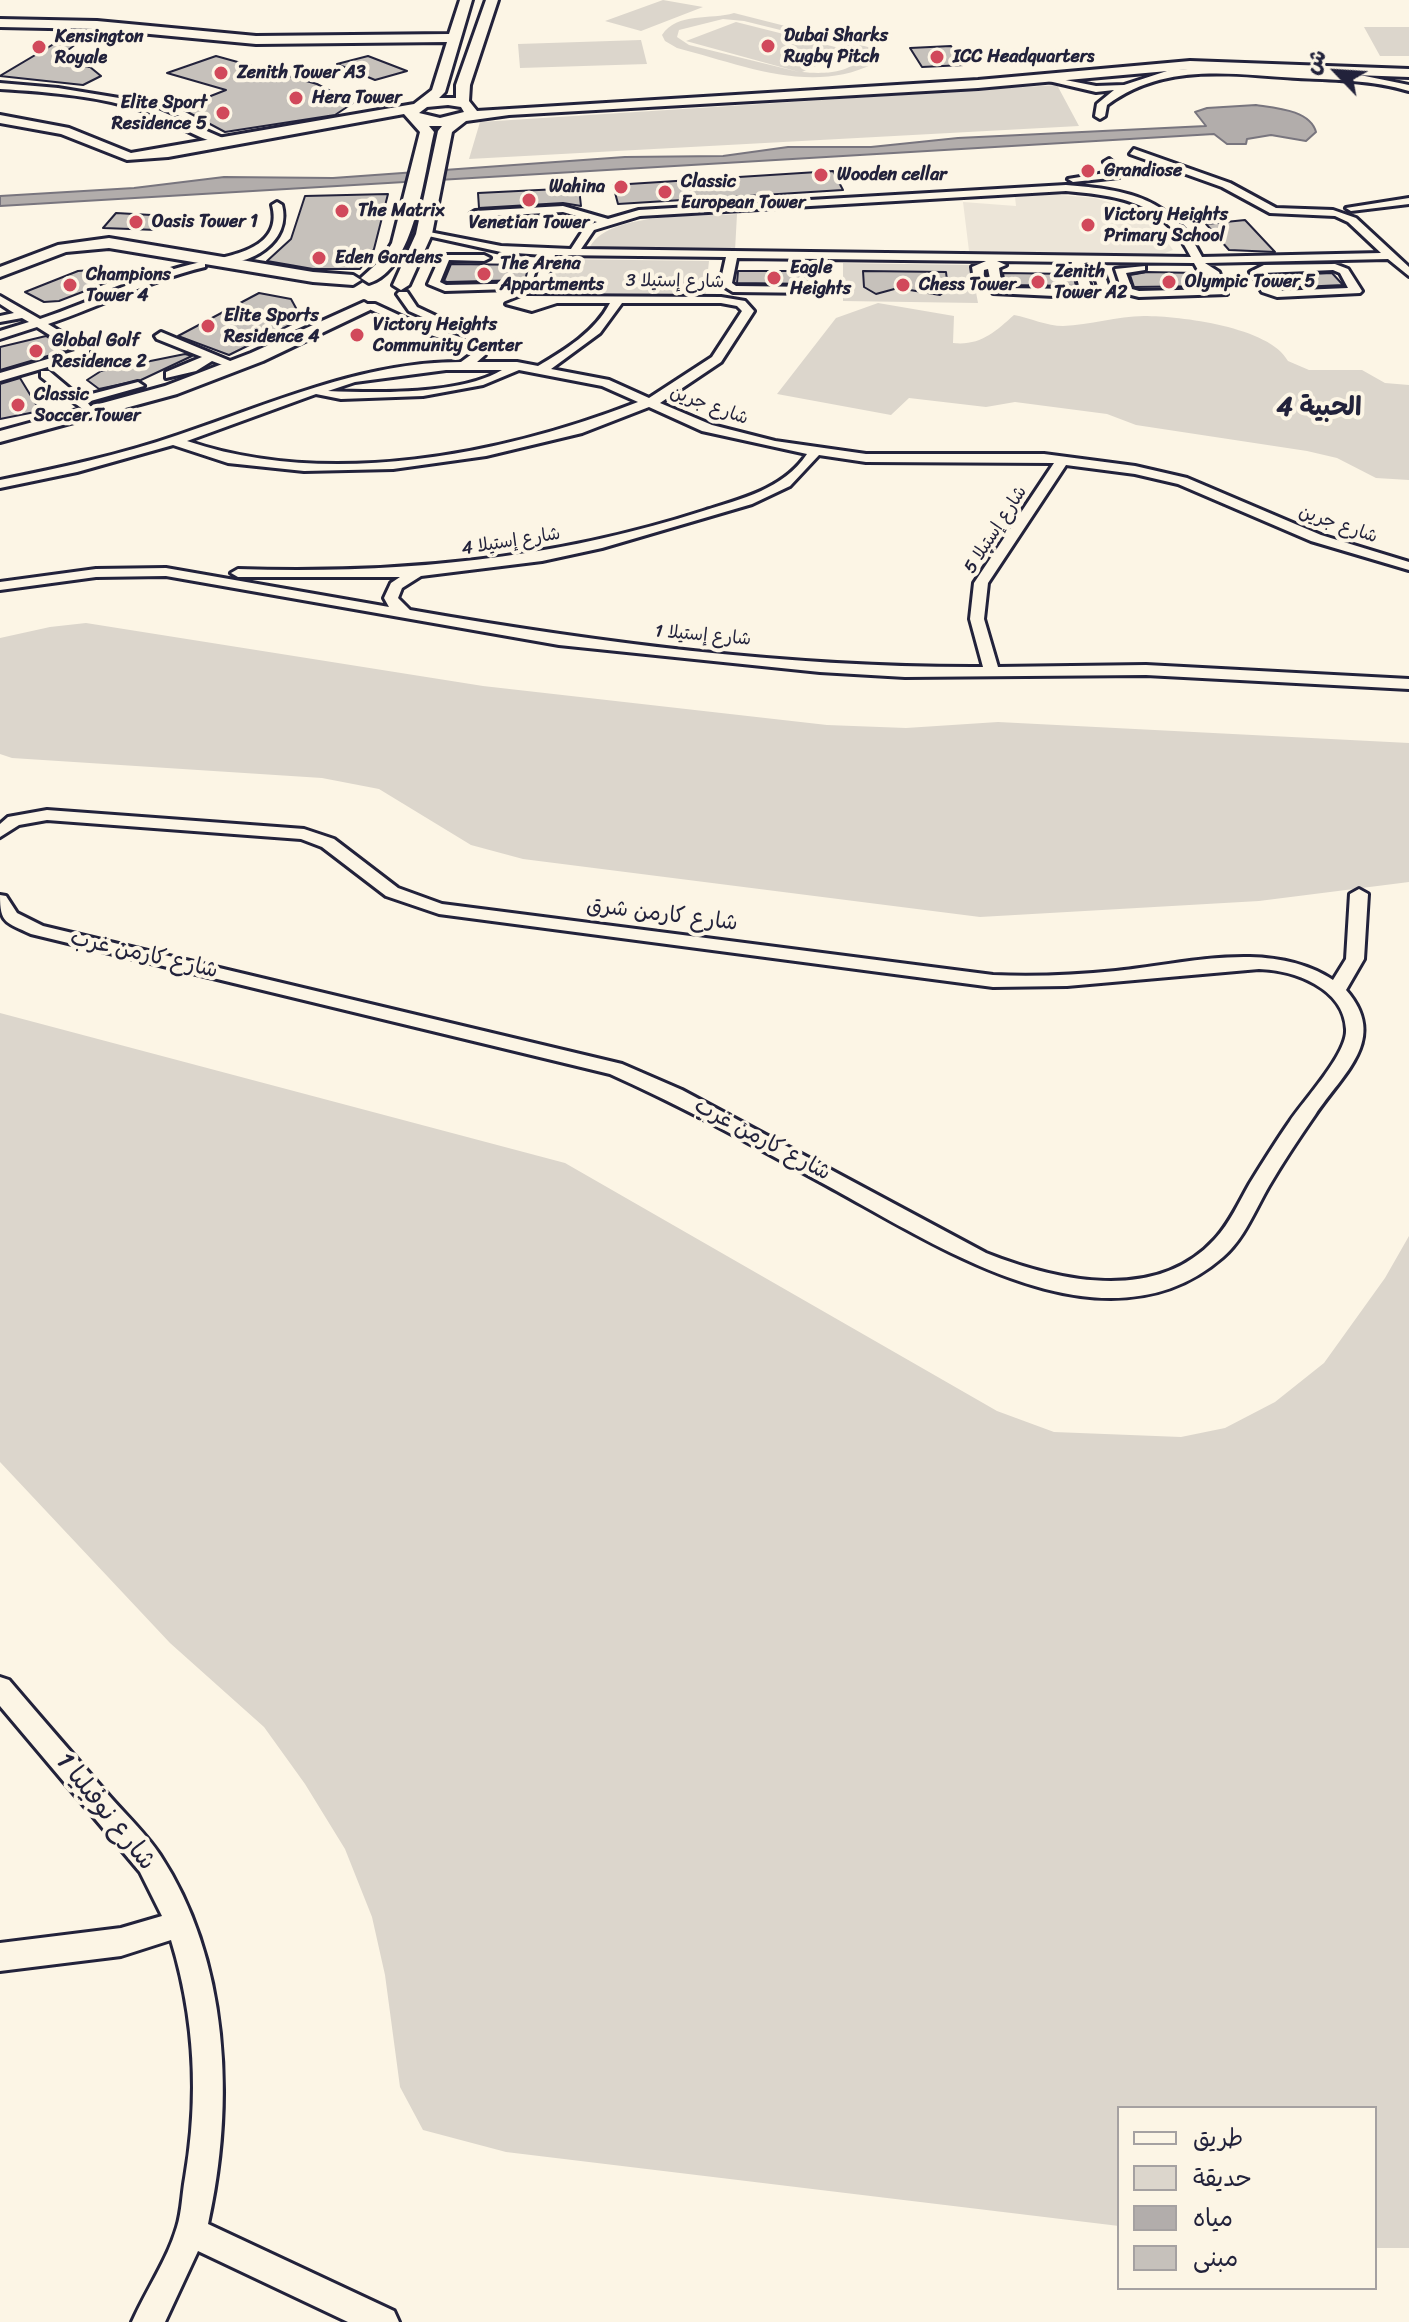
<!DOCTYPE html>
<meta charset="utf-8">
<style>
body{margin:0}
#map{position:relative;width:1409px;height:2322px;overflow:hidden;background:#fcf5e5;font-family:Sriracha,"Playpen Sans Arabic",sans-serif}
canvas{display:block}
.legend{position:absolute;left:1117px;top:2106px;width:260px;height:184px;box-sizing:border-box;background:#fcf5e5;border:2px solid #a5a1a1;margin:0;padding:10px 14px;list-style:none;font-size:24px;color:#22223b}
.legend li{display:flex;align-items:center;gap:16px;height:40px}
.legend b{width:40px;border:2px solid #a5a1a1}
.north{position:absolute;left:1297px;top:32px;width:80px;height:80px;-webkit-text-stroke:6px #fcf5e5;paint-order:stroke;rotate:295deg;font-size:22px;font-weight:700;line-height:32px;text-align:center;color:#22223b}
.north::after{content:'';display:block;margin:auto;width:28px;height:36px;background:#22223b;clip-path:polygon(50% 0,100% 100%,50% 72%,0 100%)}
</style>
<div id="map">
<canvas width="1409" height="2322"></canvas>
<ul class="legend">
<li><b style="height:10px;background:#fcf5e5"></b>طريق</li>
<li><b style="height:22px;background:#dcd6cc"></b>حديقة</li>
<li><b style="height:22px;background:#b2adab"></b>مياه</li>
<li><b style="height:22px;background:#c6c1bb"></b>مبنى</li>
</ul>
<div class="north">ش</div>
</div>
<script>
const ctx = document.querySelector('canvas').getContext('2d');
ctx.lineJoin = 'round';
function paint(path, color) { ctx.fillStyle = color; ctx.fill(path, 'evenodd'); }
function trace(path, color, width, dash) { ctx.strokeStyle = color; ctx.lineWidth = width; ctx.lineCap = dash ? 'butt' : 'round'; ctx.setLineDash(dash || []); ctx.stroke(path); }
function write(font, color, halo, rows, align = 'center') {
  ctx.font = font + ' Sriracha,"Playpen Sans Arabic",sans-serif'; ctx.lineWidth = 8; ctx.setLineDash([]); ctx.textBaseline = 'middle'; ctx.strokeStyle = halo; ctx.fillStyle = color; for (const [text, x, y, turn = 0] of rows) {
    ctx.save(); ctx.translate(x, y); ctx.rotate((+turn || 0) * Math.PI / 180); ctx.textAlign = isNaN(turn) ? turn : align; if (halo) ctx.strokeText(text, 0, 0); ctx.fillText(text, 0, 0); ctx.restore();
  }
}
paint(new Path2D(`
 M1049 194 1095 198 1134 210 1153 222 1173 250 1160 255 969 251 963 202 1016 206 1015 197Z`), '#ece5d8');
paint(new Path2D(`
 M663 0 703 7 641 31 605 21Z
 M734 13 868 47 877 55 873 64C810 95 740 64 677 48L665 41 662 35C677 12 711 20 734 13ZM723 19 744 21 849 47 861 57C850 74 821 74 802 72L851 51 736 22 686 41 799 72 689 45 677 37 679 30Z
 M1364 27H1409V56H1380Z
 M641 40 647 64 520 68 518 44Z
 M1057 85 1079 126 469 159 480 122Z
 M737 214 735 251 589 249C605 211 700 217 737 214Z
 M559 259 709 261 705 299 550 295Z
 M843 263 971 265 978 303 843 301Z
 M878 303 954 316 953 343C980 346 995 332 1014 315 1030 318 1047 326 1063 326 1090 325 1117 316 1144 316 1180 316 1270 327 1288 361L1309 370H1362L1385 383 1409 385V480L1376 478 1337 458 1307 451 1136 425 1107 414 1015 402 986 407 909 398 891 415 777 394 836 318Z
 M86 623 483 686 827 725 906 728 998 722 1409 743V882L1259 901 980 917 523 859 471 845 379 789 322 778 12 758 0 754V638L50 627Z
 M0 1013 565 1163 997 1411 1054 1432 1181 1437 1225 1428 1275 1402 1324 1363 1385 1278 1409 1236V2248H1375V2108H1119V2226L506 2152 423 2130 400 2087 385 1975 372 1917 345 1849 305 1784 264 1727 170 1643 0 1462Z`), '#dcd6cc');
const water = new Path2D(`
 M1256 105C1276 108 1310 110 1316 132L1306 141 1271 135 1247 139 1246 144H1227L1214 134 0 206V196L134 188 224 177 333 178 625 157 723 156 788 147H871L958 138 1206 126 1195 112 1207 108Z`);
paint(water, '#b2adab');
trace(water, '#78757e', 2);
const building = new Path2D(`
 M74 32 87 35 52 63 90 67 101 76 83 85 0 76Z
 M951 46 964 65 922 67 910 48Z
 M216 56 317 84 353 103 335 115 225 132 180 108 226 90 167 73Z
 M368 56 407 71 375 80 337 64Z
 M833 171 843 190 618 204 613 185Z
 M579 188 581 206 563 203 479 208 478 193Z
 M388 194 374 249 360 269H313L267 261 291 239 305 196Z
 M116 213 169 216 157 230 103 228Z
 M1245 220 1275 252 1229 250 1206 224Z
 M451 264 529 265 525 280 447 282 444 281Z
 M91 270 116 279 59 301 44 302 25 292 78 271Z
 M738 271H814L813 284 737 283Z
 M863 271 946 272 948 289 940 295 898 288 876 294 864 287Z
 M1147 272 1197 273 1208 278 1211 286 1134 287 1130 275Z
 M1003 273 1073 274 1076 286 1005 285Z
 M1332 273 1343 285 1278 288 1272 286 1267 276Z
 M259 293 291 299 302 319 229 355 178 336Z
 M46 336 68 350 0 370V347Z
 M185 354 192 356 141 380 99 389 87 380 101 371Z
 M20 378 40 411 0 419V384Z`);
paint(building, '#c6c1bb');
trace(building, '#22223b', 2);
const street = new Path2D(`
 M1223 67 1355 74 1409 85V91C1372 80 1337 80 1298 78 1231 74 1164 62 1107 105L1105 116 1100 119 1095 116 1097 104 1114 90 1096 92 1040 79 1045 76 1096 86 1124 85 1170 70Z
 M0 83 58 88 119 98 156 109 232 142 227 145C197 140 175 122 147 112 100 96 50 92 0 89Z
 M1134 149 1230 183 1276 208 1333 210 1356 218 1409 267V276L1388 259 1205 263 1219 272 1227 294 1139 297 1123 293 1115 269 1145 266V270L1126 273 1132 289 1139 291 1216 289 1210 276 1198 270 1194 263 1083 262 1085 266 1103 270 1109 288 1099 290 1094 274 1087 273 1092 291 1075 297 993 293 988 269 984 270 983 286H975L972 267 986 261 737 258 732 283 736 286 816 287 817 266 823 263 829 266V287L819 293 733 292 720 284 726 257 555 255 544 288 445 291 428 284 441 255H484L490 258 484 261 449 260 440 282 446 285 535 283 544 255 501 252 419 234 424 231 501 246 571 249 586 226 597 222 563 212 475 217 470 214 475 211 563 206 608 219 639 210 1066 185C1128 190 1172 197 1202 257L1381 253 1348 222 1335 216 1270 213 1222 187 1130 154ZM1066 191C1122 196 1164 202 1191 257L581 249 594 230 640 216ZM997 261 1072 262 1070 268 1075 271 1080 289 1002 288 999 268 1006 265Z
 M1109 159 1122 170 1119 177 1073 182 1068 179 1111 172 1104 162Z
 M1409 198V204L1351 211 1346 208Z
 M277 202 282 205C292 242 249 267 216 263V259C245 253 282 242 272 205Z
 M201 262 205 263V267C150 280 102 306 48 324L89 349V355L0 381V373L75 351 37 327 0 339V331L29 322 22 318 0 322V316L14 313 0 304V296L40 319C94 301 145 274 201 262Z
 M1335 264 1348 269 1362 291 1360 293 1277 297 1262 292 1250 272 1264 265ZM1333 270 1340 273 1348 288 1278 291 1270 288 1262 273Z
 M399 292H407L417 307 453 324 443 326 409 311 397 294Z
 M526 296 721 297 745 301 754 311 721 362 660 403 712 425 775 441 866 454H1044L1135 466 1187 478 1321 535 1409 562V570L1311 541 1178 484 1135 474 1066 465 988 583 984 619 998 667 1146 665 1409 679V689L1146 675 905 677 820 672 559 645 166 576 96 577 0 590V582L96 569 166 568 389 607 384 598 391 583 400 577H238L231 573 238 569C397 574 551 560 703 511 741 499 784 489 807 454L702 431 649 407 582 433 486 456 393 469 304 471 228 463 173 445 77 472 0 488V480C60 468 120 455 178 435 271 404 361 362 461 362L472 354 468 348 408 327 367 308V304H375L416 323 476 342 485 355 477 362H517L538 366C565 350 595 332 610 303H557L532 311 506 304ZM622 303H721L737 306 742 311 712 357 649 398 609 380 551 369 600 333ZM446 370H502C460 395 376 393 328 391L355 382ZM519 370 602 386 638 402C502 455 328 489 187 441L316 394 341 399 423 396 483 385ZM819 455 866 462 1054 463 974 583 970 619 983 667C791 668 599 643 410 610L398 598 402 588 421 576 542 561 602 548 752 504 790 486Z
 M161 332 242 366 236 370 212 361 196 371 166 378V372L202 357 157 339 155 336Z
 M41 371H49L80 397 138 382 144 386 87 402 91 407 85 411 41 377Z
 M47 810 304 829 334 839 398 888 442 904 993 975C1034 977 1075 975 1116 971 1186 964 1270 939 1333 980L1346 959 1350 894 1359 889 1368 894 1364 959 1346 990C1389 1039 1343 1073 1315 1115 1299 1138 1283 1162 1269 1186 1255 1210 1244 1239 1223 1257 1105 1360 935 1244 826 1185 754 1146 684 1107 610 1074L31 934C6 922 0 924 0 895L6 896 17 913 43 926 622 1064 682 1090 986 1253C1057 1281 1156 1304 1215 1239 1230 1223 1239 1202 1250 1183 1263 1162 1276 1141 1290 1121 1304 1100 1348 1053 1346 1029 1344 988 1294 970 1259 969L1067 986 993 987 439 914 386 896 322 847 301 839 47 820 19 825 0 837V824L8 817Z
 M0 1677 9 1680C43 1720 78 1760 112 1799 128 1817 147 1835 160 1855 229 1960 235 2103 208 2224L394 2311 399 2322H348L198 2251 165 2322H132C146 2290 167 2261 177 2227 182 2211 182 2194 185 2178 199 2097 195 2019 171 1940L121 1956 0 1971V1943L121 1928 162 1916 140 1872 0 1706Z`);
const secondary = new Path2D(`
 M460 0H472L445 92 439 98H456V85L486 0H498L470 85 469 101 477 111 978 80 1190 61 1409 69V77L1190 69 978 88 509 115 466 121 452 132 432 234 409 285 401 290 393 285 416 234 438 131 442 126H429L434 132C424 173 415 269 369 283L361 278 383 258 392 243 420 132 404 114 168 157 127 160 61 134 0 123V115L69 128 131 153 414 104 432 90 447 42 256 44 97 29 0 27V19L97 21 256 36 449 34ZM448 105 461 107 464 112 440 118 419 113 427 107Z
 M109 238 313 272 353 275 361 280 353 285 313 282 109 248 66 252 0 277V267L58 245Z
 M364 302 372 307 370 310 263 361 177 394 0 442V431L165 386 251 353Z`);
trace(street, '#22223b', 6);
trace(secondary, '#22223b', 6);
paint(street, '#fcf5e5');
paint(secondary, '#fcf5e5');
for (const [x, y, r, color] of [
 [768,46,8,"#d1495b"],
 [39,47,8,"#d1495b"],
 [937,57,8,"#d1495b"],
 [221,73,8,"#d1495b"],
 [296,98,8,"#d1495b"],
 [223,113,8,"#d1495b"],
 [1088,171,8,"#d1495b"],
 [821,175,8,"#d1495b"],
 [621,187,8,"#d1495b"],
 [665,192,8,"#d1495b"],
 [529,200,8,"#d1495b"],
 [342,211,8,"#d1495b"],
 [136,222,8,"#d1495b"],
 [1088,225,8,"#d1495b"],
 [319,258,8,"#d1495b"],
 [484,274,8,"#d1495b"],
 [774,278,8,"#d1495b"],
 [1038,282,8,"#d1495b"],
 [1169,282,8,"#d1495b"],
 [70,285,8,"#d1495b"],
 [903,285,8,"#d1495b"],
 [208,326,8,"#d1495b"],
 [357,335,8,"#d1495b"],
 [36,351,8,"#d1495b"],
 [18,405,8,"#d1495b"]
]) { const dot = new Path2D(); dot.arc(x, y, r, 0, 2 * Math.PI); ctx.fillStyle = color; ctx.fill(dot); trace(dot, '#fcf5e5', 3); }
write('bold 18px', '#22223b', '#fcf5e5', [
 ["Dubai Sharks",784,36],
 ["Rugby Pitch",784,57],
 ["Kensington",55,37],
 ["Royale",55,58],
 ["ICC Headquarters",953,57],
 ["Zenith Tower A3",237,73],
 ["Hera Tower",312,98],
 ["Elite Sport",207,103,"right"],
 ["Residence 5",207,124,"right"],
 ["Grandiose",1104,171],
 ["Wooden cellar",837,175],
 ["Classic",681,182],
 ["European Tower",681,203],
 ["Wahina",605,187,"right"],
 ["The Matrix",358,211],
 ["Victory Heights",1104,215],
 ["Primary School",1104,236],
 ["Oasis Tower 1",152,222],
 ["Venetian Tower",529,223,"center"],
 ["Eden Gardens",335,258],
 ["The Arena",500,264],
 ["Appartments",500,285],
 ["Eagle",790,268],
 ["Heights",790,289],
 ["Zenith",1054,272],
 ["Tower A2",1054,293],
 ["Champions",86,275],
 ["Tower 4",86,296],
 ["Olympic Tower 5",1185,282],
 ["Chess Tower",919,285],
 ["Elite Sports",224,316],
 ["Residence 4",224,337],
 ["Victory Heights",373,325],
 ["Community Center",373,346],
 ["Global Golf",52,341],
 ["Residence 2",52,362],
 ["Classic",34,395],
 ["Soccer Tower",34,416]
], 'left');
write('18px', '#22223b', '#fcf5e5', [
 ["شارع إستيلا 3",675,282,1],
 ["شارع جرين",709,406,20],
 ["شارع جرين",1338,525,19],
 ["شارع إستيلا 5",996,530,-57],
 ["شارع إستيلا 4",511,542,-9],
 ["شارع إستيلا 1",703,636,5]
]);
write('22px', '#22223b', '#fcf5e5', [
 ["شارع كارمن شرق",662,915,7],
 ["شارع كارمن غرب",144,955,13],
 ["شارع كارمن غرب",762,1140,28]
]);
write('bold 26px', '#22223b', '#fcf5e5', [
 ["الحبية 4",1319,408]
]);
write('26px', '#22223b', '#fcf5e5', [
 ["شارع نوفيليا 1",105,1812,51]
]);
</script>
